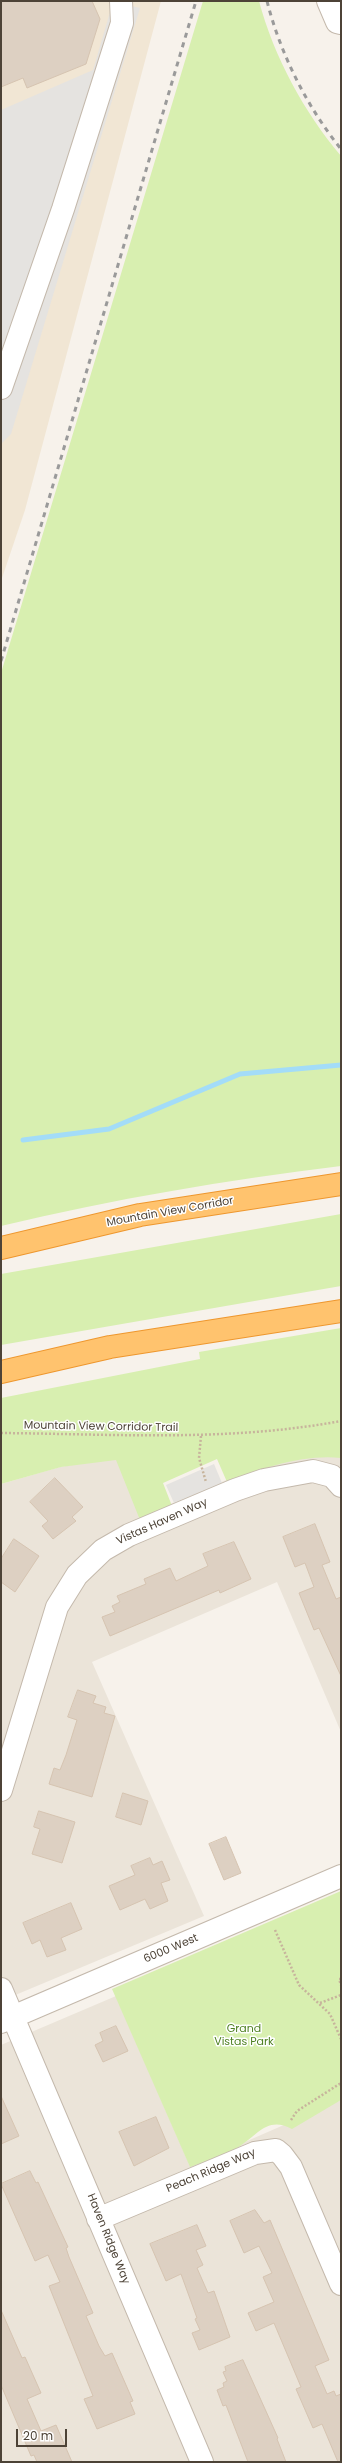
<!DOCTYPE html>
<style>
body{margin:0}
#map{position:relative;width:342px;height:2463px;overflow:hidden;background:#f7f2eb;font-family:Poppins,sans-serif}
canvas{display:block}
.frame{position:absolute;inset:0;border:2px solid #4d4337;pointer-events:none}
.scale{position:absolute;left:16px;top:2429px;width:51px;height:18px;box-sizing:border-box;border:2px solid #4d4337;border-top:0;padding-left:5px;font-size:12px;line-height:14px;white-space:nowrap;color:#4d4337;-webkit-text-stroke:3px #fff;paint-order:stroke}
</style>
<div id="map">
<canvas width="342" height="2463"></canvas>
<div class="frame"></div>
<div class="scale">20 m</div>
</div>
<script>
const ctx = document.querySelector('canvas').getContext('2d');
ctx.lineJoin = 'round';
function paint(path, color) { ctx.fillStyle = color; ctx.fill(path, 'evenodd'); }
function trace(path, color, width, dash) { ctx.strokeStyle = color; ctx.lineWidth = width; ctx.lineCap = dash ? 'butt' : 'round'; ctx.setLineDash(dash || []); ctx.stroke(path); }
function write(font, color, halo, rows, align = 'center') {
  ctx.font = font + ' Poppins,sans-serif'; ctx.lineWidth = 3; ctx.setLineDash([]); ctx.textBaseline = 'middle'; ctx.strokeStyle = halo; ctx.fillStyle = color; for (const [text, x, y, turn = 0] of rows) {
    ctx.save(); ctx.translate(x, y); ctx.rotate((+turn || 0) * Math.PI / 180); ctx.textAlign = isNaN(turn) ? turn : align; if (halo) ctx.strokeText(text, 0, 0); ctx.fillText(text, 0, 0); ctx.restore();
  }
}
paint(new Path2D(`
 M341 1447V1732L277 1582 92 1662 204 1916 1 2001V1484L60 1467 117 1457 142 1516 285 1455Z
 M116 1996 190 2166 341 2100V2462H1V2045Z`), '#ebe4d9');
paint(new Path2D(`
 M1 1H161L25 510 1 581Z`), '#f1e6d4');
paint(new Path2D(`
 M203 1H259C274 57 304 112 341 156V1166C226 1180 114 1199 1 1226V673Z
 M341 1214V1286L1 1345V1274Z
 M341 1328V1458C304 1454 262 1468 227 1482L217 1459 163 1483 172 1506 140 1520 116 1460 61 1467 1 1484V1398L200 1359 199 1352Z
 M341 1891V2100L292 2129C267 2116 258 2135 240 2146 226 2156 206 2161 190 2167L112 1989Z`), '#d8efb0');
paint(new Path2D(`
 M113 2 140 8 11 434 1 444V110L93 70Z
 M214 1464 222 1483 174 1503 166 1485Z`), '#e5e3e0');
trace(new Path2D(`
 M23 1140 109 1129 240 1074 341 1065`), '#a3dcf8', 5);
const building = new Path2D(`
 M1 1H92L100 19 86 64 27 88 23 78 1 87Z
 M55 1478 83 1507 72 1517 76 1521 53 1539 42 1526 48 1521 30 1502Z
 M315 1524 330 1562 322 1565 336 1599 341 1597V1676L319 1628 314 1630 299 1593 314 1587 305 1563 295 1567 283 1537Z
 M14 1539 39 1556 15 1592 1 1582V1559Z
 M234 1542 251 1579 220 1593 219 1590 110 1636 102 1617 115 1612 112 1606 120 1602 117 1596 146 1584 144 1579 170 1568 176 1581 208 1566 203 1554Z
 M78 1690 96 1696 93 1703 106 1707 104 1713 115 1716 92 1797 49 1784 54 1768 60 1770 66 1755 77 1720 68 1717Z
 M123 1793 148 1801 141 1825 116 1817Z
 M39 1811 75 1822 62 1863 32 1854 40 1829 34 1827Z
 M226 1837 241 1873 224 1880 209 1844Z
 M150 1858 153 1865 162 1861 170 1880 161 1883 168 1901 150 1909 145 1899 120 1910 109 1886 135 1875 131 1866Z
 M71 1903 82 1929 61 1938 66 1950 47 1957 40 1940 32 1944 23 1923Z
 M116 2026 128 2051 103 2062 95 2045 103 2041 100 2033Z
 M1 2096 19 2136 1 2144Z
 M156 2117 169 2148 134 2166 119 2132Z
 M30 2171 36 2183 38 2182 68 2247 66 2248 69 2257 93 2313 86 2316 99 2346 105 2356 112 2353 133 2401 130 2402 135 2414 97 2429 84 2399 93 2396 49 2286 60 2282 48 2255 35 2261 1 2184Z
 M255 2210 264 2223 270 2220 329 2360 315 2366 327 2394 334 2391 336 2396 341 2394V2462H338L322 2424 313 2428 296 2389 301 2387 274 2323 256 2331 248 2313 274 2302 263 2277 272 2273 259 2246 244 2253 230 2221Z
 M197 2225 206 2246 196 2250 203 2265 197 2268 208 2293 214 2291 230 2337 199 2350 192 2333 200 2330 195 2319 197 2318 181 2274 166 2281 150 2244Z
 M1 2310 22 2358 25 2357 41 2393 27 2399 41 2431 56 2425 72 2462H37L34 2455 31 2456 1 2385Z
 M243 2360 278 2438 277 2439 286 2462H248L226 2405 223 2406 217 2390 224 2387 223 2383 227 2381 223 2372 226 2371 225 2367Z`);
paint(building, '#ddd0c2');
trace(building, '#d6c4b1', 1);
const minor = new Path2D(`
 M328 1 337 22 341 23
 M1 388 63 209 122 23 121 1
 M1 1790 57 1607 77 1575 103 1550 129 1535 235 1490 264 1480 313 1471 332 1476 341 1486
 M1 1989 202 2462
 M1 2022 341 1876
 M98 2219 255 2153 276 2150 282 2155 291 2167 341 2284`);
const highway = new Path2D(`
 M1 1248 140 1215 341 1184
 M1 1372 110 1347 341 1311`);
trace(minor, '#c4b9ac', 24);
trace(highway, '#ee972e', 24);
trace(new Path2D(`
 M1 1433C115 1434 228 1442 341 1421
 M201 1436 199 1458 206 1482
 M275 1930 299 1985 330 2014 341 2039
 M341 1979H339L341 1985
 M320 2003 341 1995
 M291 2120 297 2111 341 2083`), '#c7b49c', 2.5, [2, 2]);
trace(minor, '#fff', 22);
trace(highway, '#ffc36e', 22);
trace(new Path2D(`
 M267 1C280 53 307 107 341 149
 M1 661 196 1`), '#9a9a9a', 3, [5, 5]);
write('11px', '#4d4337', '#fff', [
 ["Mountain View Corridor",170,1212,-10],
 ["Mountain View Corridor Trail",101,1427,1],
 ["Vistas Haven Way",162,1522,-24],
 ["6000 West",171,1949,-23],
 ["Peach Ridge Way",211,2171,-23],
 ["Haven Ridge Way",108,2239,68]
]);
write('11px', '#4e8022', '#fff', [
 ["Grand",244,2029],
 ["Vistas Park",244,2042]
]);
</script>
